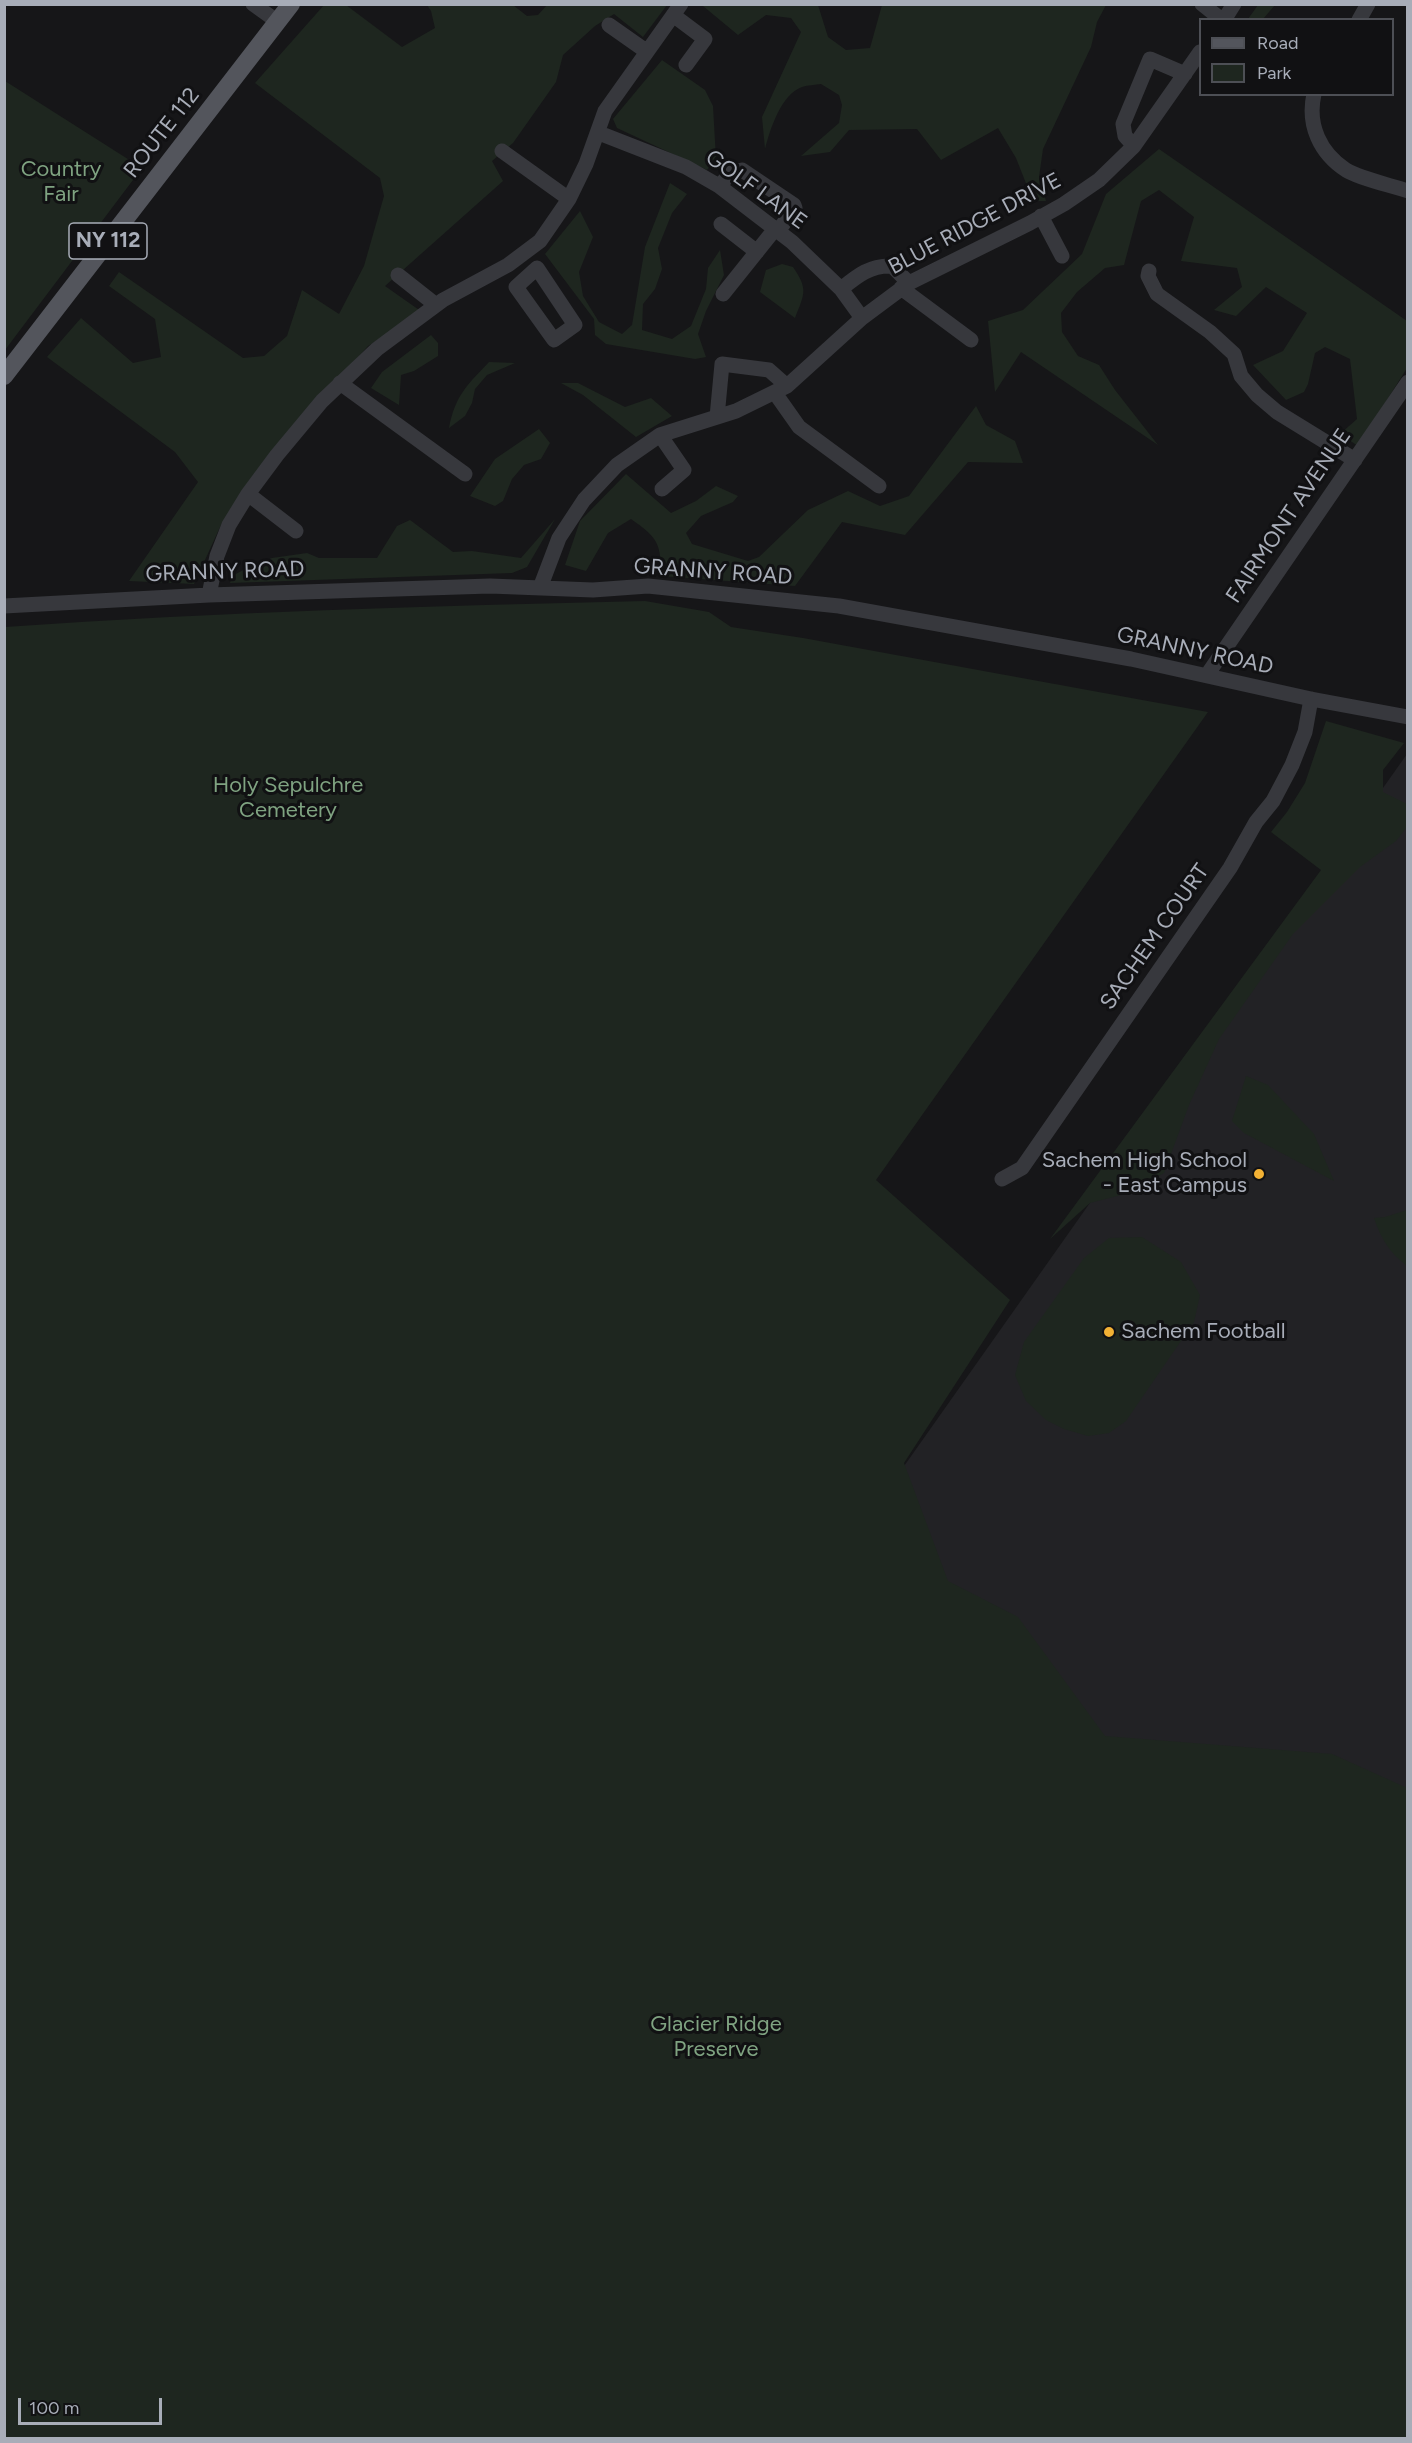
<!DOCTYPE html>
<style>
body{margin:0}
#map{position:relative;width:1412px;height:2443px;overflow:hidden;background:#161618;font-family:Figtree,sans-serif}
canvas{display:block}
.frame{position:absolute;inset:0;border:6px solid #a8adb8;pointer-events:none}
.legend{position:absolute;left:1199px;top:18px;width:195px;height:78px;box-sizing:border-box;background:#111113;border:2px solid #4d4f55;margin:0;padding:8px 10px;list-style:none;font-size:18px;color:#a8adb8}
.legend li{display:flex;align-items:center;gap:12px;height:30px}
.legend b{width:30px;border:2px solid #4d4f55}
.scale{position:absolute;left:18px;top:2398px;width:144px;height:27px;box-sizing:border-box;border:3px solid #a8adb8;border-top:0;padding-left:8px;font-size:18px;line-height:21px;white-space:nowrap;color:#a8adb8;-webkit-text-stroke:4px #111113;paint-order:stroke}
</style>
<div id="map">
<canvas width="1412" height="2443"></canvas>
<div class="frame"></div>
<ul class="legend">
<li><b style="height:8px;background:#53555c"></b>Road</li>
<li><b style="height:16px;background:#1e261f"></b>Park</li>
</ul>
<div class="scale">100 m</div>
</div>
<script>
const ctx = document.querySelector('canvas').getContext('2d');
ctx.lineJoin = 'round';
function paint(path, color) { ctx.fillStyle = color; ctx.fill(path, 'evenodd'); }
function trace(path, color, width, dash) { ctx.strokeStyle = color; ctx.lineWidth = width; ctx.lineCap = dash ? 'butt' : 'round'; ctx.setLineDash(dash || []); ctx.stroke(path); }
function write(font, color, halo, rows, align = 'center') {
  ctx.font = font + ' Figtree,sans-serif'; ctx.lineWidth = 6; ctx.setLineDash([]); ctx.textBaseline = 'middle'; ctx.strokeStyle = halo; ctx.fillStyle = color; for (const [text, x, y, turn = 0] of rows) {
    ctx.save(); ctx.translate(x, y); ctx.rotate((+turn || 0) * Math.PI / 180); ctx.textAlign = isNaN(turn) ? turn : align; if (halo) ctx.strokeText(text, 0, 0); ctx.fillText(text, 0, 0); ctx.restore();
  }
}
paint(new Path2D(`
 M1407 754V1943L813 1595Z`), '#222225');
paint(new Path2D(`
 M704 4 818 5 828 37 846 50 870 48 882 5H1106L1097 22 1091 47 1043 149 1039 177 1046 201H1033L1016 158 998 128 941 160 917 129 849 130 830 152 801 156 839 123 842 105 839 95 821 84C815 85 808 85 802 87 781 94 770 130 765 149L762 117 801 32 791 18 766 15 738 35 703 6Z
 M324 5H346L402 47 435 28 431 11 427 5H513L527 16 538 15 547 5H667L643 37 614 14 595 26 563 55 556 82 513 143 492 161 503 181 385 286 422 312 368 346 286 439 221 525 194 584 129 581 198 482 175 452 47 357 81 318 133 363 161 357 155 319 109 286 119 272 243 358 264 356 287 336 302 290 339 314 364 266 384 196 380 178 255 83Z
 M1258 5H1275L1263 19H1248Z
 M662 60 705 90 713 106 716 159 707 170 617 128 613 119Z
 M5 81 142 168 5 350Z
 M1159 149 1407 321V368L1358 446 1340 434 1357 419 1350 359 1325 347 1315 353 1308 384 1304 392 1286 400 1253 365 1283 351 1307 313 1266 287 1236 316 1214 310 1242 287 1237 268 1181 261 1194 217 1159 190 1141 201 1124 265 1105 268 1077 292 1061 313 1062 332 1078 356 1099 365 1115 390 1158 445 1021 352 995 392 988 321 1023 310 1082 254 1106 194Z
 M670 183 687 194 672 213 658 248 662 269 655 289 643 304 642 330 672 339 691 326 706 289 708 268 720 250 724 275 706 311 698 334 706 357 695 359 606 344 595 335 594 319 545 254 580 211 593 237 579 272 583 296 599 322 622 334 632 325 645 247Z
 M782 264 793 267C808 289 805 293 795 318L760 292 766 270Z
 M431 335 438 343V356L414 371 401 375 399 405 371 388 382 372Z
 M489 362 515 363 487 375 475 389 472 403 465 416 449 428C455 396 467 385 489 362Z
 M561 383H578L625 407 651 398 672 416 636 437 583 395Z
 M976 406 986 425 1015 441 1023 463 968 462 905 535 842 522 795 586 661 576C661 543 658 538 631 519L608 533 586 571 565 565 580 521 626 474 671 513 696 501 716 486 738 496 733 502 701 516 686 533 692 544 748 561 759 557 808 510 848 491 880 506 909 496Z
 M539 429 550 443 541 459 524 465 512 479 503 501 495 506 470 496 495 459Z
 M555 519 527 567 512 573 230 583 232 576 251 566 272 558 307 553 319 558H377L397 526 410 520 453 552 472 551 521 558Z
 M645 601 709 612 731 627 803 638 1208 712 876 1180 1010 1300 904 1463 948 1581 1018 1617 1105 1736 1332 1754 1405 1787 1407 1786V2438H5V627C218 612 431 606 645 601Z
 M1326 721 1404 743 1383 770V792L1407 804V827L1396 841 1360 867 1293 934 1219 1039 1189 1105 1164 1173 1129 1193 1090 1203 1050 1239 1321 870 1271 832 1287 812 1305 783Z
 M1246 1076 1268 1085 1314 1134 1334 1181 1244 1133 1232 1121Z
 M1407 1210H1408L1407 1266C1390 1253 1381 1239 1374 1218L1385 1217Z
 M1142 1237 1181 1262 1200 1295 1194 1322 1126 1421 1109 1433 1088 1436 1064 1429 1046 1420 1026 1401 1015 1375 1024 1342 1084 1258 1109 1238Z`), '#1e261f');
trace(new Path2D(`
 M253 4 278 22
 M1202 4 1222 20
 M673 15 705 39 686 65
 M1224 20 1234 4
 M1359 20 1368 4
 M609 25 646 51
 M1314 94C1307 125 1320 153 1346 170 1361 179 1390 185 1408 191
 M599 133 686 167 719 186 792 242 841 289 862 318
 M1134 146 1125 136 1123 124 1150 59 1185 74
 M502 151 569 199
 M719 186 732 172 742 170 794 205 795 208 778 231
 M1041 216 1062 256
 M721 224 757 252
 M537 268 575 325 554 340 516 287Z
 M1149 271 1148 276 1157 294 1210 332 1234 354 1241 376 1257 395 1277 412 1355 460
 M398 275 436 305
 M901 288 971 340
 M841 289C857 276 870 265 892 266L909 283
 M723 294 775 229
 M340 383 465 474
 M775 393 799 427 879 486
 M717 417 722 364 769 370 787 386
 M660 435 684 470 662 489
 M248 494 296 531
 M540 588 559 538 584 500 617 465 660 435 736 411 787 386 862 318 909 283 1030 223 1064 204 1099 180 1134 146 1200 52
 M209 595 217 556 229 525 248 494 277 455 322 401 377 349 443 300 508 265 540 241 569 199 586 164 605 111 681 4
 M4 606 209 595 490 586 593 590 648 586 839 606 1131 659 1311 699 1408 717
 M1207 675 1408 382
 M1002 1179 1022 1168 1230 868 1256 822 1273 801 1292 765 1305 732 1311 699`), '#37383d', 15);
trace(new Path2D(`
 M4 376 291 4`), '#53555c', 18);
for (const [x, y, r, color] of [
 [1259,1174,6,"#f2b134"],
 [1109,1332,6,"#f2b134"]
]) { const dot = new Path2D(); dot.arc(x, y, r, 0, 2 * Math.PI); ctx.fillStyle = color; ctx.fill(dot); trace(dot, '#111113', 2); }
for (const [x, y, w] of [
 [108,241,78]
]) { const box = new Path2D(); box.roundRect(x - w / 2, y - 18, w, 36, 4.5); ctx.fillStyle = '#111113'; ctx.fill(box); trace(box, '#a8adb8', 1.5); }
write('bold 21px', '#a8adb8', null, [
 ["NY 112",108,241]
]);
write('22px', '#a8adb8', '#111113', [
 ["ROUTE 112",162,133,-52],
 ["GOLF LANE",756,190,36],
 ["BLUE RIDGE DRIVE",975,224,-28],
 ["FAIRMONT AVENUE",1289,516,-56],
 ["GRANNY ROAD",225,572,-2],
 ["GRANNY ROAD",713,572,4],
 ["GRANNY ROAD",1195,651,12],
 ["SACHEM COURT",1155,937,-55]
]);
write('22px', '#7fa381', '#111113', [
 ["Country",61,170],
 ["Fair",61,195],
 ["Holy Sepulchre",288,786],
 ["Cemetery",288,811],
 ["Glacier Ridge",716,2025],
 ["Preserve",716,2050]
]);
write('22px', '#a8adb8', '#111113', [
 ["Sachem High School",1247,1161],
 ["- East Campus",1247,1186],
 ["Sachem Football",1121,1332,"left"]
], 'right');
</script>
